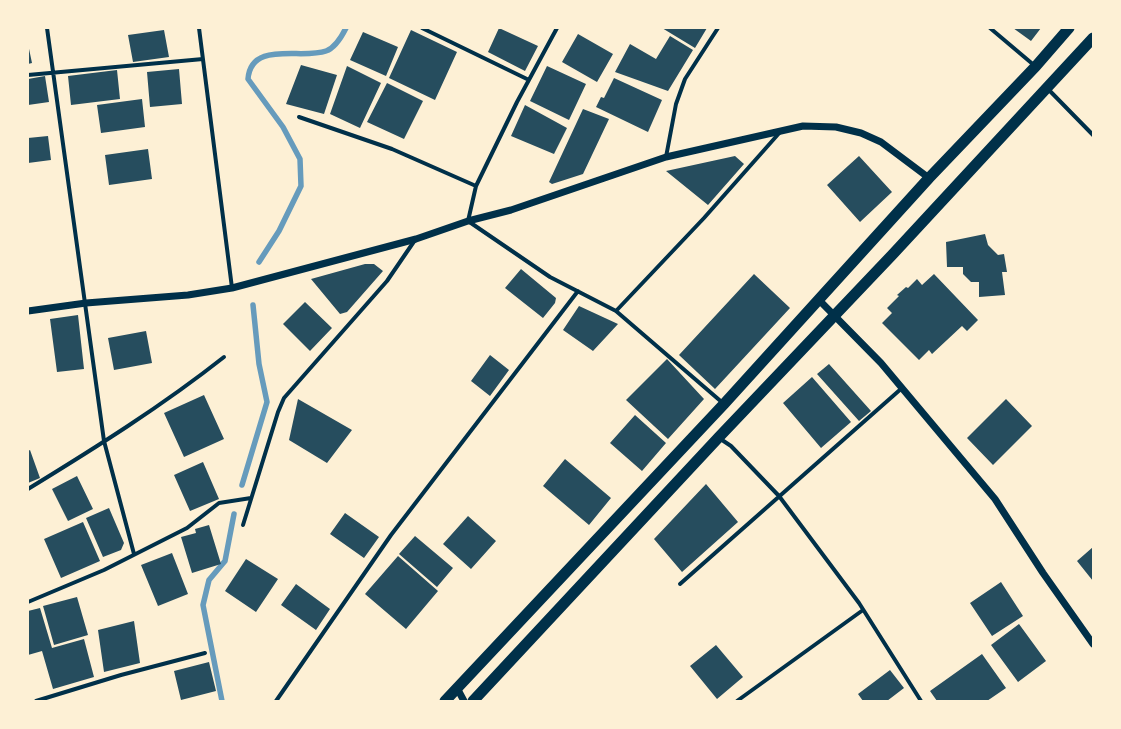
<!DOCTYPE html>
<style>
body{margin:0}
#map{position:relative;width:1121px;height:729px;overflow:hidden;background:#fdf0d5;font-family:"Golos Text",sans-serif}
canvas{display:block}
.frame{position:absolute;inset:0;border:29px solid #fdf0d5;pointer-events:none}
</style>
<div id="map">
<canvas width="1121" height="729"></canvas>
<div class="frame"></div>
</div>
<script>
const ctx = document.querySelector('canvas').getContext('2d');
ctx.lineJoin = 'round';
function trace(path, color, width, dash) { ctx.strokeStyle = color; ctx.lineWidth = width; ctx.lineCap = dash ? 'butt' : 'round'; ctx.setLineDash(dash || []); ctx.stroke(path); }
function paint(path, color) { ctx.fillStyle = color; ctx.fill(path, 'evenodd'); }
trace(new Path2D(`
 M259 262 279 231 301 186 300 159 283 127 248 79C251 40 302 60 326 51 335 48 342 36 346 28
 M242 485 267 402 259 364 253 305
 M222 701 203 605 209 580 225 561 234 514`), '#669bbc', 5.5);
paint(new Path2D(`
 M499 28 538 46 525 71 488 52Z
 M662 28H707L695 48Z
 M1013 28H1041L1031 41Z
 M164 30 169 57 133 62 128 35Z
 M411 30 457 52 435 100 389 78Z
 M363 32 398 47 386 76 350 60Z
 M578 34 613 54 597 82 562 62Z
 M670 36 693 50 668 91 615 72 630 44 656 59Z
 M28 44 32 63 28 64Z
 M301 65 337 75 324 114 286 104Z
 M347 66 381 83 360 128 330 114Z
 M547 66 586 84 569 120 530 101Z
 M179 69 182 104 150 107 147 72Z
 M117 70 120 99 71 105 68 76Z
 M45 76 49 102 28 105V79Z
 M614 78 662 100 648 132 596 107 601 97 604 98Z
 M387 83 423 101 404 139 367 122Z
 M142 99 145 127 101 133 97 105Z
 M525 105 567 128 554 154 511 136Z
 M583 109 609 119 583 174 552 184 549 182Z
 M48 136 51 160 28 163V138Z
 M148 149 152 179 109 185 105 155Z
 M735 156 744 164 708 205 666 171Z
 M859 156 892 192 860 222 827 185Z
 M985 234 988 245 998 255 1004 254 1007 272H1002L1005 295 979 297V282H971L963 274V267H947L946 242Z
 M365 264H374L383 271 347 312 340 314 311 279Z
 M521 269 556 298 555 303 543 318 505 288Z
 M754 274 790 308 715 389 679 355Z
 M934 274 978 320 967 331 962 326 932 354 929 350 919 360 882 323 892 313 887 308 899 296 897 295 906 287 908 288 917 279 922 285Z
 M305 302 332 328 310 351 283 324Z
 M579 306 618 324 593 351 563 330Z
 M78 315 84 369 57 372 50 319Z
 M146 331 152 363 114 370 108 338Z
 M490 355 509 370 490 396 471 381Z
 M667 359 704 399 668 439 626 400Z
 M829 364 871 411 859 421 817 374Z
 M812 377 851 422 821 448 783 403Z
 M204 395 224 439 184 457 164 413Z
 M298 399 352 430 327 463 289 440Z
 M1006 399 1032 426 993 465 967 438Z
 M635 415 666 443 642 471 610 443Z
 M30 450 40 478 28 483V451Z
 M565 459 611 498 589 525 543 486Z
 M203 462 219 499 190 511 174 475Z
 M77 476 93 509 68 521 52 489Z
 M706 484 738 522 682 572 654 539Z
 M109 508 124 543 121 550 103 557 86 518Z
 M345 513 379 537 364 558 330 534Z
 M468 516 496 541 471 569 443 544Z
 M83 522 100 561 61 578 44 539Z
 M209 525 221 564 192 573 181 537 196 533 195 529Z
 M415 536 453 568 437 587 399 554Z
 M1093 547V581L1077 561Z
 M172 553 188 594 158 606 141 565Z
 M398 556 438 591 406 629 365 594Z
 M246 559 278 579 256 612 225 591Z
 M1001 582 1023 616 992 636 970 603Z
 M296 584 330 609 316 630 281 605Z
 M77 597 88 635 54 645 43 606Z
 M40 608 52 648 84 639 94 677 53 689 42 651 28 655V611Z
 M134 621 140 663 104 672 98 630Z
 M1019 624 1046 661 1018 682 991 645Z
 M716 645 743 677 717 699 690 666Z
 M982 654 1006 688 987 701H937L930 691Z
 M209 662 216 691 181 700 174 671Z
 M890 670 904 688 887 701H863L858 694Z`), '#264d5e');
trace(new Path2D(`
 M47 28 104 441 134 554
 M199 28 232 288
 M422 28 529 80
 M557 28 517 102 476 186 468 221 550 277 616 311 724 404
 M990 28 1035 66
 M28 75 203 59
 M1047 88 1093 135
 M299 117 392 149 476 186
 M666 157 676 104 685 79 718 28
 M616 311 704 218 781 131
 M719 438 731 446 779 496 859 603 921 701
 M28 489C95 448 162 406 224 357
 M243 525 278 412 284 398 387 281 415 240
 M680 584 902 388
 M28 602 104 570 187 528 219 503 251 498
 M36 701 121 675 205 653
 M276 701 391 535 578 291
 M737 701 863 610`), '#003049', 4);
trace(new Path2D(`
 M819 300 881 363 995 499 1043 573 1093 644
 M28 311 86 303 188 295 232 288 416 239 468 221 511 210 666 157 803 126 836 127 861 133 881 142 929 178
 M457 688 464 701`), '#003049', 7);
trace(new Path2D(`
 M445 701 724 404 929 178 1036 66 1069 28
 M473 701 719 437 893 254 1093 38`), '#003049', 11);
</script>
